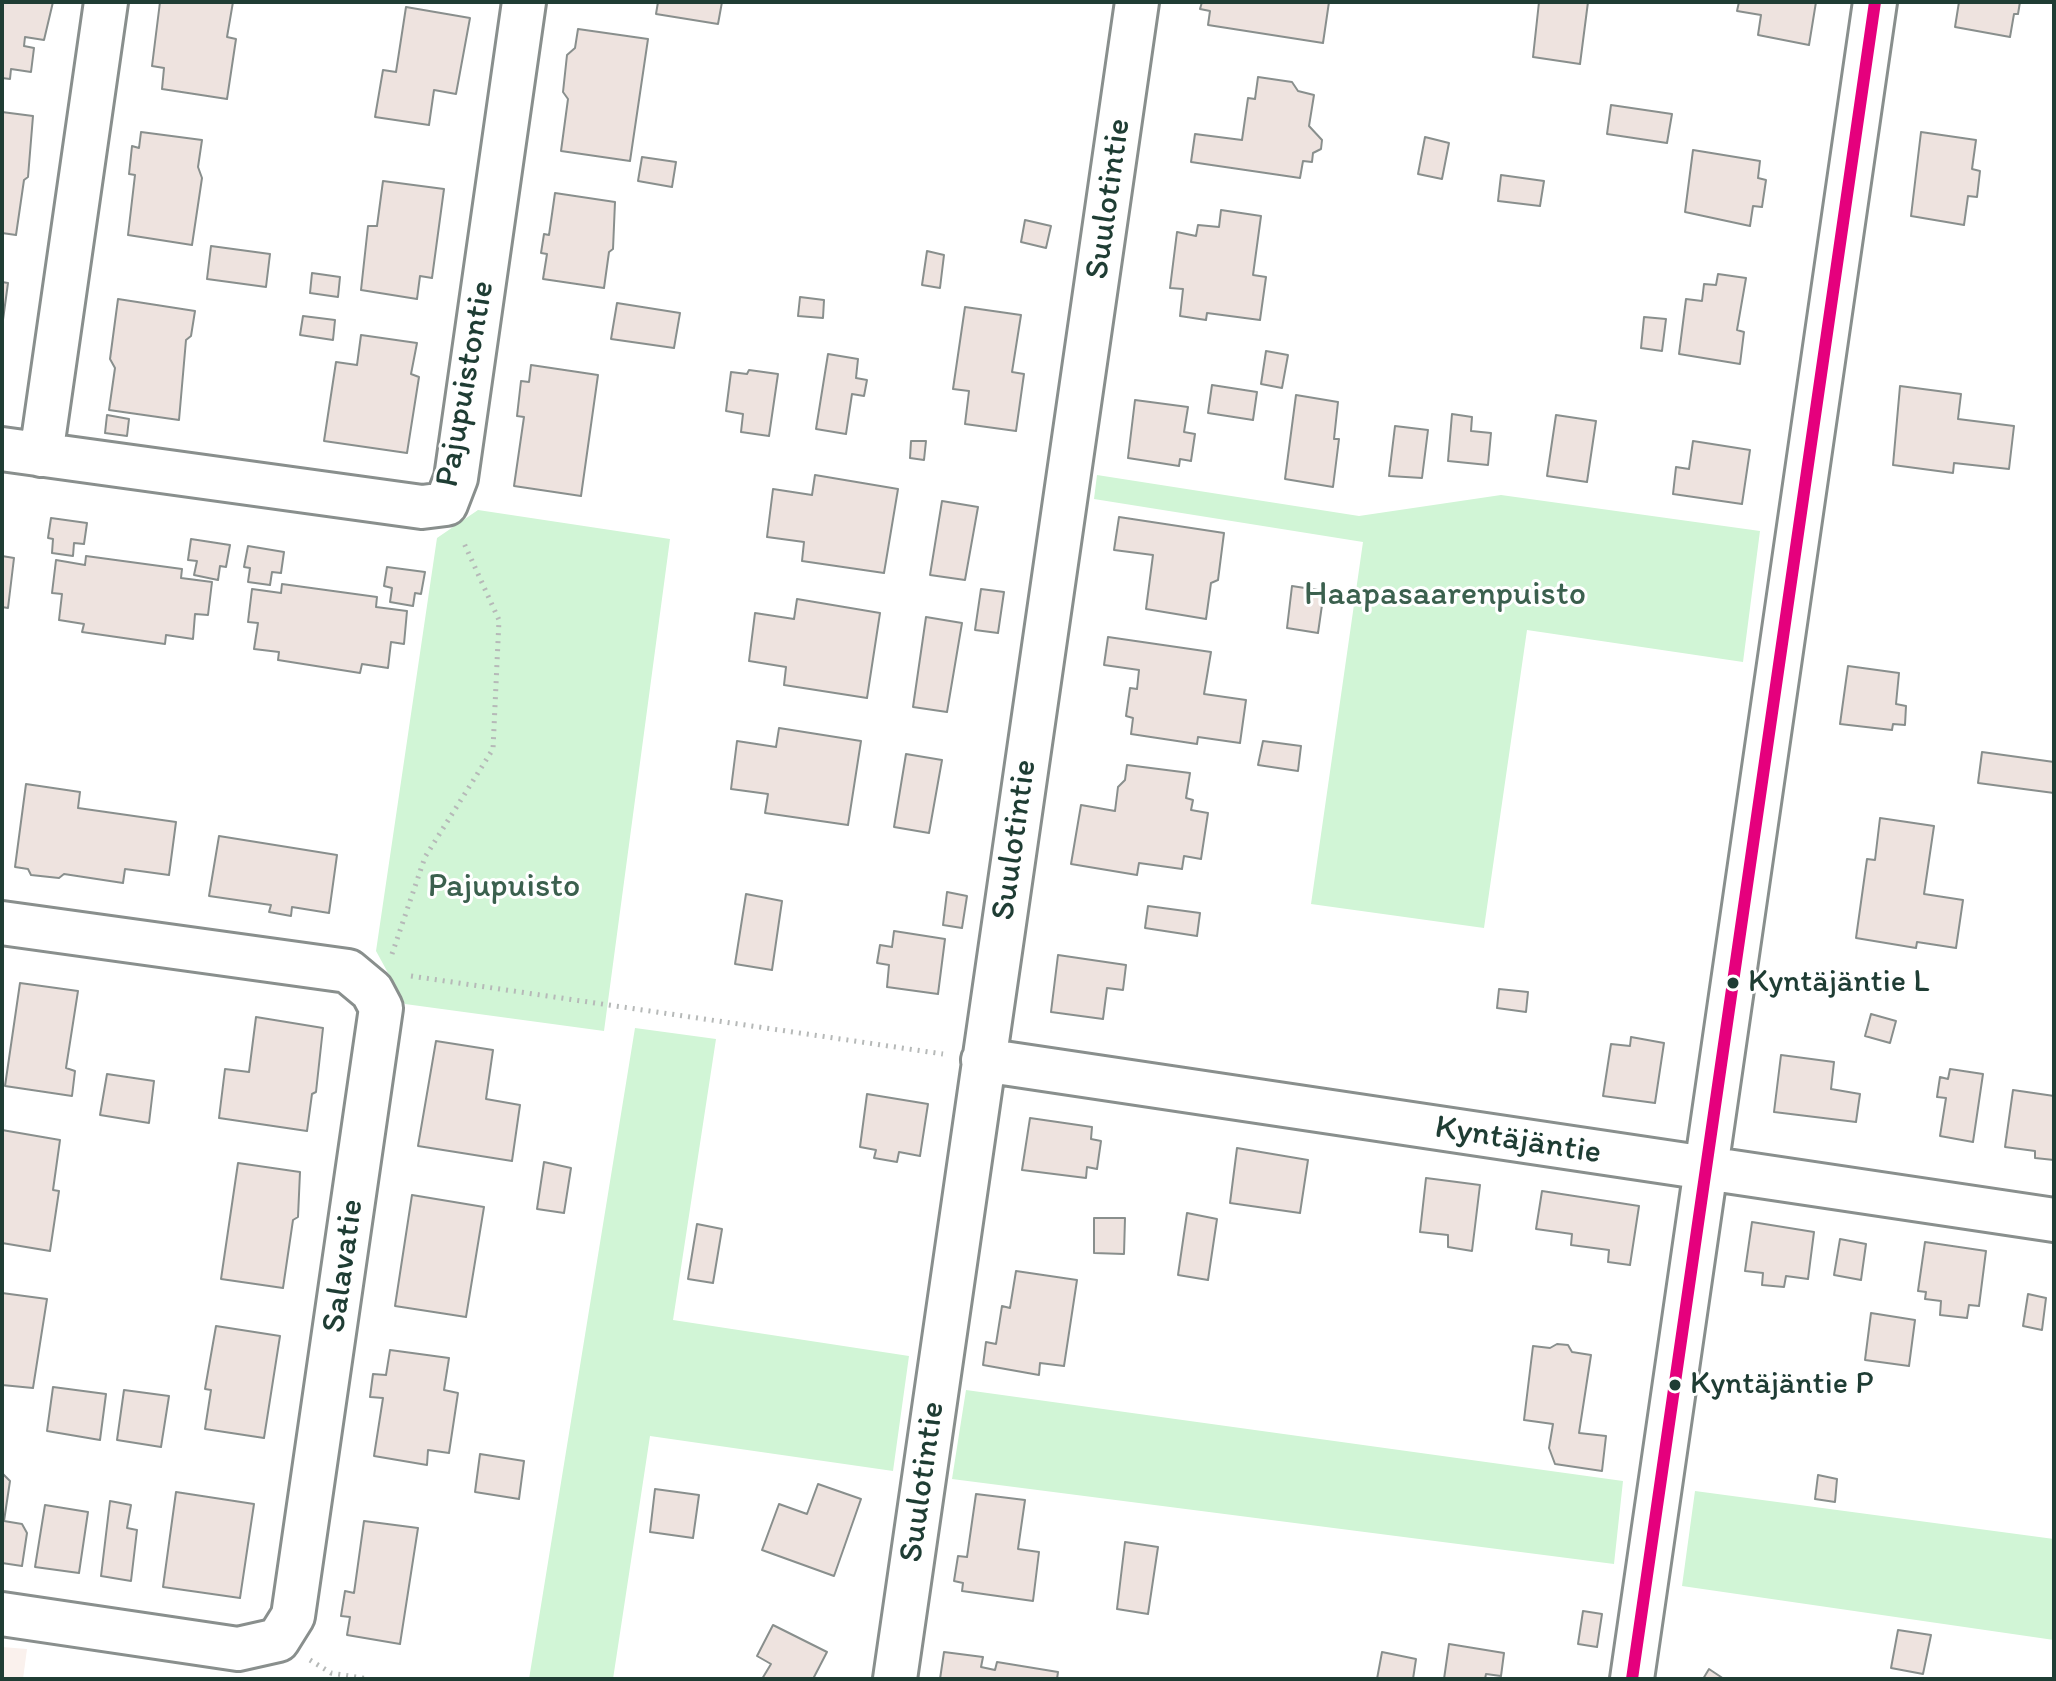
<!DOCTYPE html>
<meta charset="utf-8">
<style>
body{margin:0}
#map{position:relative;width:2056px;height:1681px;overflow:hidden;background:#fff;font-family:Itim,sans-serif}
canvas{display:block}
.frame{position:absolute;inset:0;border:4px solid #1f3d34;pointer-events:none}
</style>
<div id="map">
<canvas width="2056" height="1681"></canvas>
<div class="frame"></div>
</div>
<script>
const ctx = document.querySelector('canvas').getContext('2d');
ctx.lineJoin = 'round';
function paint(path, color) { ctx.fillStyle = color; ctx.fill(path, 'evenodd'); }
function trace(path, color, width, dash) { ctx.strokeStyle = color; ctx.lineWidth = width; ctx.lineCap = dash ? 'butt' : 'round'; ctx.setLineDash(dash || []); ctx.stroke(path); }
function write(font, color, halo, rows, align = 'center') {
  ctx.font = font + ' Itim,sans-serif'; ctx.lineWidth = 6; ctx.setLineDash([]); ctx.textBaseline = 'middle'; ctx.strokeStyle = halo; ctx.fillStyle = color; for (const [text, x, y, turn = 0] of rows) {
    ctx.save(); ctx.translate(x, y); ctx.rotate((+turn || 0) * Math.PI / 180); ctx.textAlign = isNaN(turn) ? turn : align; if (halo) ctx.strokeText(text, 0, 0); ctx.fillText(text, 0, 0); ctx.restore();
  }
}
paint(new Path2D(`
 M2 1647 27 1649 23 1679H2Z`), '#faf1ed');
paint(new Path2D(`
 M1097 475 1359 516 1501 495 1760 531 1743 662 1527 630 1484 928 1311 904 1363 542 1094 499Z
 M478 510 670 539 604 1031 405 1004 376 951 437 538Z
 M635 1028 716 1039 673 1320 909 1356 893 1471 650 1436 613 1679H529Z
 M966 1390 1623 1481 1614 1564 952 1479Z
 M1695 1491 2054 1539V1640L1682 1586Z`), '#d1f5d6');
const building = new Path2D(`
 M2 2H53L44 40 25 37 24 46 34 48 31 72 11 69 10 79 2 78Z
 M160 2H233L227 37 236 39 227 99 162 89 164 68 152 66Z
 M658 2H722L718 24 656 14Z
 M1202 2H1329L1323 43 1208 25 1210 11 1200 9Z
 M1539 2H1588L1580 64 1533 57Z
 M1739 2H1816L1809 45 1758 35 1761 15 1737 11Z
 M1959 2H2020L2018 14H2014L2010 37 1955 27Z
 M406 7 470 18 456 94 434 90 429 125 375 117 383 70 396 72Z
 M578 29 648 39 630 161 561 151 568 99 563 92 567 55 575 48Z
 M1258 77 1292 82 1298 91 1314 95 1309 126 1322 140 1321 149 1313 153 1312 162 1303 161 1300 178 1191 162 1195 134 1242 140 1248 98 1255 99Z
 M1611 105 1672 114 1667 143 1607 134Z
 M2 112 33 116 28 177 24 180 16 235 2 233Z
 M141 132 202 140 198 167 202 178 192 245 128 235 135 175 129 174 132 146 139 148Z
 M1921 132 1976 140 1972 169 1980 171 1977 197 1968 196 1964 225 1911 216Z
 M1425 137 1449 143 1442 179 1418 174Z
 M1693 150 1760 161 1758 178 1766 180 1762 207 1753 206 1750 226 1685 212Z
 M642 157 676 162 672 187 638 181Z
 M1501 175 1544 181 1540 206 1498 201Z
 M383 181 444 189 432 278 420 276 417 299 361 290 368 226H377Z
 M555 193 615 202 613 249 609 252 604 288 543 279 547 254 541 253 544 234 549 235Z
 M1221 210 1261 216 1253 275 1266 277 1260 320 1207 313 1206 320 1180 316 1183 289 1170 288 1177 232 1196 236 1198 225 1219 227Z
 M1025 220 1051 226 1046 248 1021 242Z
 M211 246 270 254 266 287 207 279Z
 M927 251 944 255 940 288 922 285Z
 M312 273 340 277 338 297 310 293Z
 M1718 274 1746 278 1737 330 1744 332 1740 364 1679 354 1686 299 1702 301 1704 284 1716 285Z
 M2 282 8 283 2 327Z
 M800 297 824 300 823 318 798 316Z
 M118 299 195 311 191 336 186 340 179 420 109 410 115 368 110 359Z
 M617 303 680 313 674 348 611 339Z
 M965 307 1021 315 1012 372 1024 374 1016 431 965 424 969 391 953 389Z
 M303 316 335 320 333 340 300 335Z
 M1644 317 1666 319 1662 351 1641 348Z
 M361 335 417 343 411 374 419 377 407 453 324 441 336 362 357 365Z
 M1266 351 1288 355 1282 388 1261 384Z
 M828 354 858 359 856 378 867 380 864 396 852 394 846 434 816 429Z
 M531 365 598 375 581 496 514 486 524 417 517 416 521 381 529 382Z
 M749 370 778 374 769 436 741 432 743 414 726 411 731 372 747 374Z
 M1212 385 1257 392 1253 420 1208 413Z
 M1900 386 1961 394 1958 419 2014 426 2009 469 1954 463 1953 473 1893 465Z
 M1296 395 1338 402 1334 439H1339L1333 487 1285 479Z
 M1135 400 1188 407 1184 432 1195 434 1191 461 1180 459 1179 466 1128 458Z
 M1452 414 1472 417 1471 431 1491 433 1488 465 1448 461Z
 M107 415 129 419 127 436 105 433Z
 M1556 415 1596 421 1587 482 1547 476Z
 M1395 426 1428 430 1422 478 1389 476Z
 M911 441H926L924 460 910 458Z
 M1693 441 1750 450 1742 504 1673 494 1676 467 1689 469Z
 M815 475 898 489 884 573 802 561 804 542 767 537 773 489 812 495Z
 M942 501 978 507 965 580 930 575Z
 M1119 517 1224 533 1218 580 1211 583 1206 619 1146 609 1153 555 1114 550Z
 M51 518 87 523 84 544 74 543 73 556 52 553 53 539 48 538Z
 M191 539 230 545 226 567 220 566 218 580 194 575 197 561 188 560Z
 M248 546 284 552 281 573 272 572 270 585 248 582 250 568 244 567Z
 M2 556 14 558 8 608 2 607Z
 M86 556 182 569 181 578 212 582 208 615 195 614 193 639 166 635 165 644 82 632 84 624 59 620 62 594 52 593 56 560 85 565Z
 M387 567 425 572 421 594 415 593 413 606 390 602 392 588 384 586Z
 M282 584 377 597 376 607 407 611 404 644 391 642 388 668 362 664 360 673 278 660 279 652 254 649 258 623 248 622 252 589 281 593Z
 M1292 586 1324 591 1318 633 1287 628Z
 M981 589 1004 592 998 633 975 630Z
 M797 599 880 613 867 698 784 685 786 667 749 661 755 613 794 619Z
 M926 617 962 623 947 712 913 707Z
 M1108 637 1211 652 1204 694 1246 700 1240 743 1198 737 1197 744 1131 734 1133 718 1126 716 1130 688 1137 689 1139 670 1104 665Z
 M1848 666 1899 673 1896 704 1906 706 1905 725 1893 724 1892 730 1840 724Z
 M779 728 861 741 848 825 765 813 768 794 731 789 737 741 776 747Z
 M1263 741 1301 746 1298 771 1258 765Z
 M1982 752 2054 762V793L1978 783Z
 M906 754 942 760 929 833 894 827Z
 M1127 765 1190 773 1186 798 1193 800 1191 810 1208 813 1201 859 1184 856 1182 869 1139 863 1137 875 1071 864 1081 805 1115 811 1118 787 1125 780Z
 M26 784 80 792 78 808 176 822 169 875 125 869 123 883 64 874 59 878 31 875 28 869 15 867Z
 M1880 818 1934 826 1924 894 1963 900 1956 948 1917 942 1916 948 1856 938 1867 859 1875 860Z
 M219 836 337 855 329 913 292 907 291 916 269 912 271 905 209 896Z
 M947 892 967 896 962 928 943 925Z
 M746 894 782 901 772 970 735 964Z
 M1148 906 1200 913 1197 936 1145 928Z
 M894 931 945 939 938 994 887 987 889 965 877 963 880 945 892 947Z
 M1058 955 1126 965 1123 990 1107 988 1103 1019 1051 1012Z
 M20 983 78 991 66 1068 75 1071 72 1096 5 1086Z
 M1499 989 1528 992 1526 1012 1497 1008Z
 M1871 1014 1896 1021 1890 1043 1865 1036Z
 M256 1017 323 1028 316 1092 312 1094 307 1131 219 1118 225 1069 249 1072Z
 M1631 1037 1664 1043 1655 1103 1603 1096 1611 1044 1630 1046Z
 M436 1041 493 1050 486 1099 520 1105 512 1161 418 1146Z
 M1781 1055 1834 1062 1831 1089 1860 1094 1856 1122 1774 1112Z
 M1950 1069 1983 1074 1973 1142 1940 1136 1946 1098 1937 1097 1940 1077 1948 1079Z
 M107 1074 154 1081 149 1123 100 1115Z
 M2013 1090 2054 1096V1160L2035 1158V1151L2005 1147Z
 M867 1094 928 1104 920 1156 899 1152 897 1162 874 1158 876 1150 860 1147Z
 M1030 1118 1092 1127 1091 1139 1101 1141 1097 1169 1087 1167 1086 1178 1022 1170Z
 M2 1130 60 1140 53 1190 59 1191 50 1251 2 1243Z
 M1237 1148 1308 1160 1300 1213 1230 1203Z
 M544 1162 571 1168 564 1213 537 1209Z
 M238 1163 300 1172 298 1217 293 1220 283 1288 221 1279Z
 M1426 1178 1480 1185 1472 1251 1448 1247V1235L1420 1232Z
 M1542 1191 1639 1206 1630 1265 1608 1262 1609 1250 1571 1245 1572 1234 1536 1229Z
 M412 1195 484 1207 466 1317 395 1306Z
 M1187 1213 1217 1219 1208 1280 1178 1275Z
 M1094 1218H1125L1124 1254 1094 1253Z
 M1752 1222 1814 1232 1808 1279 1786 1276 1784 1287 1762 1285 1763 1273 1745 1271Z
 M697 1224 722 1229 713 1283 688 1279Z
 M1840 1239 1866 1244 1861 1280 1834 1275Z
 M1925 1242 1986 1251 1979 1306 1969 1305 1967 1318 1940 1315 1941 1301 1925 1299 1926 1292 1918 1291Z
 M1016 1271 1077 1280 1064 1366 1040 1363 1039 1375 983 1365 986 1342 996 1344 1002 1306 1010 1308Z
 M2 1293 47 1299 33 1388 2 1385Z
 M2028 1294 2046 1298 2042 1330 2023 1326Z
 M1871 1313 1915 1320 1909 1366 1865 1360Z
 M216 1326 280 1336 264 1438 205 1429 211 1390 205 1389Z
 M1557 1344 1568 1345 1572 1352 1591 1355 1579 1433 1606 1436 1602 1471 1555 1464 1549 1448 1553 1424 1524 1420 1533 1346 1550 1348Z
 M390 1350 449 1358 444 1390 458 1393 449 1453 428 1450 427 1465 374 1456 383 1398 370 1397 373 1374 386 1375Z
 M53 1387 106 1394 100 1440 47 1431Z
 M124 1390 169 1396 161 1447 117 1440Z
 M480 1454 524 1461 519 1499 475 1492Z
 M2 1473 10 1481 4 1521 22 1524 27 1533 22 1566 2 1563Z
 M1818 1475 1837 1479 1835 1502 1815 1499Z
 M818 1484 861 1499 834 1576 762 1550 779 1504 807 1514Z
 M655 1489 699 1495 693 1538 650 1532Z
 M176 1492 254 1504 240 1598 163 1587Z
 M976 1494 1025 1500 1018 1549 1039 1552 1033 1601 962 1591 963 1583 954 1581 958 1556 967 1557Z
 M110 1501 131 1505 127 1528 137 1530 131 1581 101 1576Z
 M45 1505 88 1512 79 1573 35 1567Z
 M364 1521 418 1528 400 1644 347 1635 350 1617 341 1616 345 1591 354 1593Z
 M1125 1542 1158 1547 1148 1614 1117 1609Z
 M1583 1611 1602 1614 1597 1647 1578 1644Z
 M773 1625 827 1652 813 1679H762L771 1664 757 1656Z
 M1898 1630 1931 1635 1923 1674 1891 1668Z
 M1449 1644 1504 1653 1501 1676 1486 1674 1485 1679H1444Z
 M944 1652 983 1657 981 1667 995 1670 997 1662 1058 1672 1057 1679H940Z
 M1382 1652 1416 1659 1413 1679H1377Z
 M1709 1669 1724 1679H1703Z`);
paint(building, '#eee3df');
trace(building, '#898f8d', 2);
const minor = new Path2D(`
 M2 449 422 507 446 504 456 478 524 2
 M41 455 106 2
 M2 923 348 971 372 991 381 1008 293 1616 278 1640 238 1649 2 1614
 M983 1060 2054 1220
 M895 1679 1137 2
 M1632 1679 1875 2`);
trace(minor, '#898f8d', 48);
trace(new Path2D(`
 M392 954 425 857 493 749 499 620 463 541
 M411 976 943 1054
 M310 1660 331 1673 369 1679`), '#b6b9b8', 5, [2, 6]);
trace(minor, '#fff', 42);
trace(new Path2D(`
 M1632 1679 1875 2`), '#e5007d', 12);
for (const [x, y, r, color] of [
 [1733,983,7,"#1f3d34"],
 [1675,1385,7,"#1f3d34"]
]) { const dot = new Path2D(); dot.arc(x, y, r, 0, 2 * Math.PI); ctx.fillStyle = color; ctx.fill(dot); trace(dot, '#fff', 3); }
write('32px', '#1f3d34', '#fff', [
 ["Kyntäjäntie L",1748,983],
 ["Kyntäjäntie P",1690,1385]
], 'left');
write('34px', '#1f3d34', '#fff', [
 ["Suulotintie",1109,199,-82],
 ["Pajupuistontie",466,384,-80],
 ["Suulotintie",1015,840,-82],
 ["Kyntäjäntie",1518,1141,9],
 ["Salavatie",344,1266,-82],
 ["Suulotintie",923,1482,-82]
]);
write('34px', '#3b604e', '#fff', [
 ["Haapasaarenpuisto",1445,595],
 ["Pajupuisto",504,887]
]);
</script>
